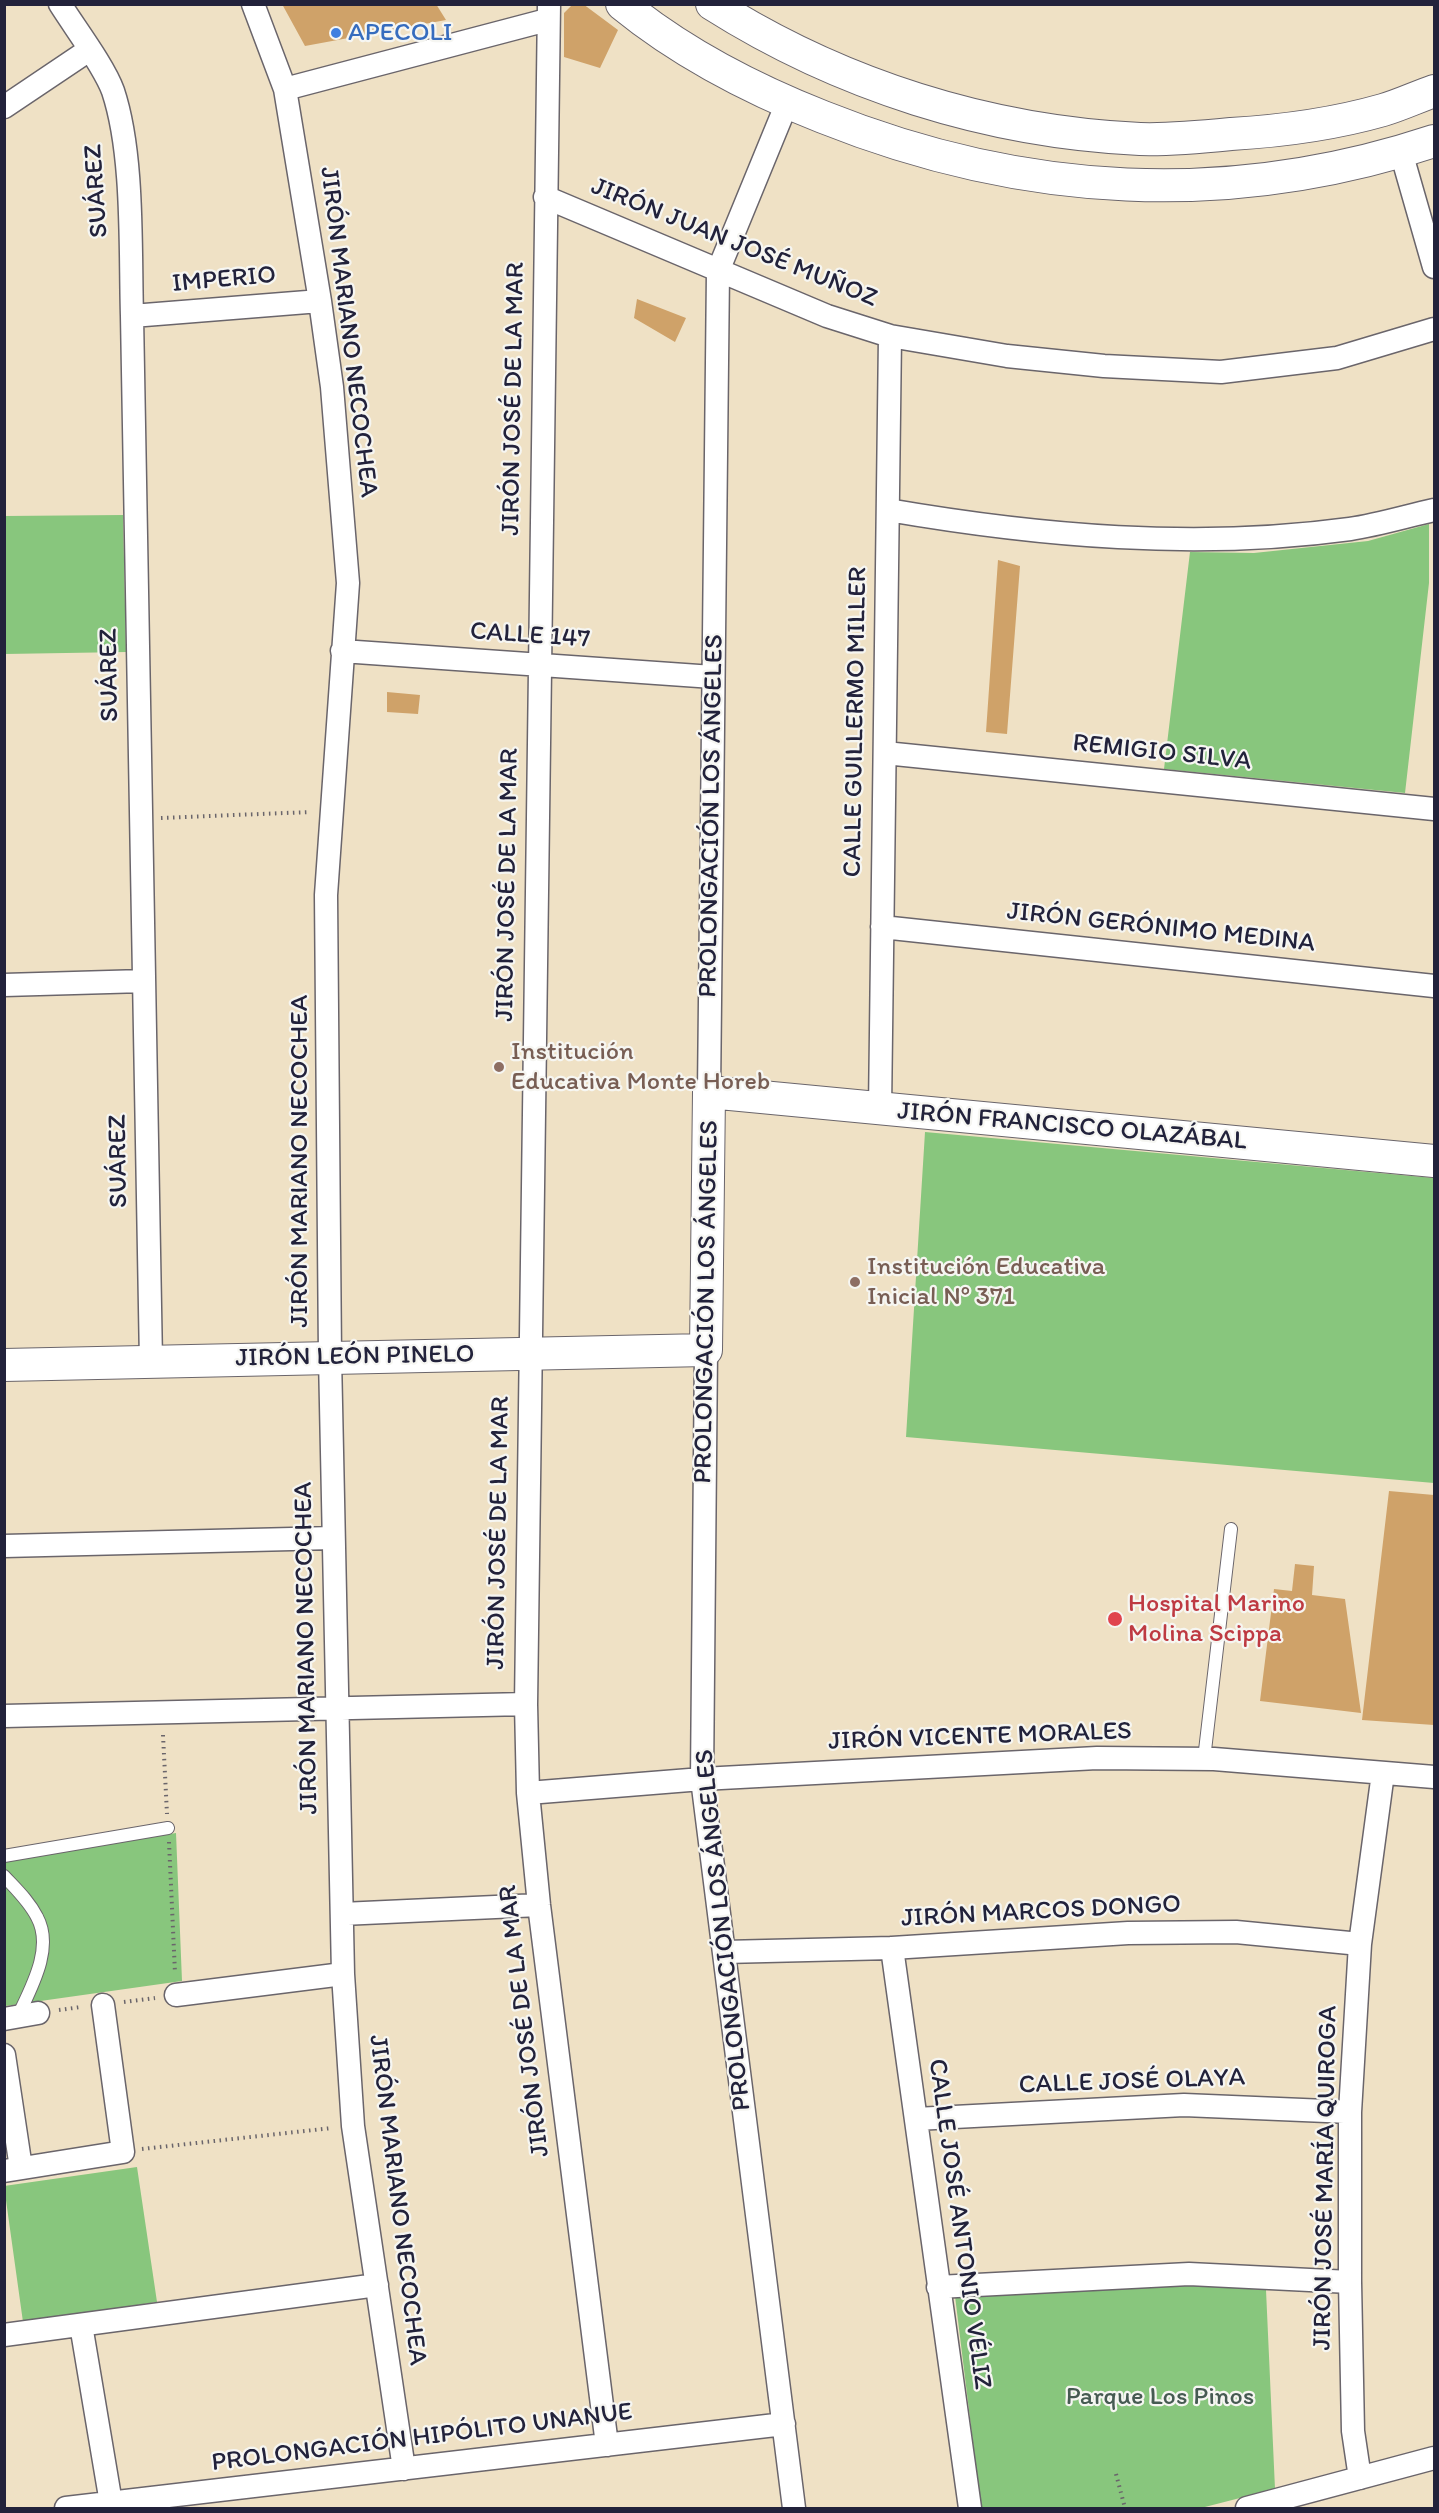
<!DOCTYPE html>
<meta charset="utf-8">
<style>
body{margin:0}
#map{position:relative;width:1439px;height:2513px;overflow:hidden;background:#efe1c5;font-family:Itim,sans-serif}
canvas{display:block}
.frame{position:absolute;inset:0;border:6px solid #22223b;pointer-events:none}
</style>
<div id="map">
<canvas width="1439" height="2513"></canvas>
<div class="frame"></div>
</div>
<script>
const ctx = document.querySelector('canvas').getContext('2d');
ctx.lineJoin = 'round';
function paint(path, color) { ctx.fillStyle = color; ctx.fill(path, 'evenodd'); }
function trace(path, color, width, dash) { ctx.strokeStyle = color; ctx.lineWidth = width; ctx.lineCap = dash ? 'butt' : 'round'; ctx.setLineDash(dash || []); ctx.stroke(path); }
function write(font, color, halo, rows, align = 'center') {
  ctx.font = font + ' Itim,sans-serif'; ctx.lineWidth = 4.5; ctx.setLineDash([]); ctx.textBaseline = 'middle'; ctx.strokeStyle = halo; ctx.fillStyle = color; for (const [text, x, y, turn = 0] of rows) {
    ctx.save(); ctx.translate(x, y); ctx.rotate((+turn || 0) * Math.PI / 180); ctx.textAlign = isNaN(turn) ? turn : align; if (halo) ctx.strokeText(text, 0, 0); ctx.fillText(text, 0, 0); ctx.restore();
  }
}
paint(new Path2D(`
 M123 515 126 652 5 654V516Z
 M1429 524V583L1405 793 1164 769 1190 552 1254 553 1368 541Z
 M925 1132 1434 1178V1483L906 1437Z
 M176 1833 182 1981 5 2006 4 1861Z
 M137 2167 157 2302 23 2322 4 2186Z
 M1195 2285 1266 2290 1275 2489 1201 2508H981L955 2296Z`), '#88c67d');
paint(new Path2D(`
 M282 4H436L446 20 305 46Z
 M573 4H583L618 30 600 68 564 57V13Z
 M637 299 686 318 675 342 634 318Z
 M998 560 1020 566 1007 734 986 732Z
 M387 692 420 695 418 714 387 712Z
 M1389 1491 1434 1495V1725L1362 1720Z
 M1295 1564 1314 1566 1312 1595 1345 1599 1361 1713 1260 1701 1274 1589 1292 1591Z`), '#cfa269');
const lane = new Path2D(`
 M1204 1759 1231 1529
 M4 1856 168 1828
 M4 1876C16 1889 29 1901 37 1917 54 1948 31 1988 18 2016`);
const street = new Path2D(`
 M60 4C75 28 104 66 113 91 134 154 130 249 132 316L151 1361
 M253 4 285 89 320 301 332 387 348 583 326 895 330 1357 343 1974 353 2126 404 2469
 M549 4 526 1704 528 1793 539 1905 607 2445
 M285 89 547 20
 M4 107 89 50
 M1401 152 1434 267
 M545 197 827 316 890 336 1007 356 1104 366 1221 372 1337 358 1434 329
 M132 316 320 301
 M888 510C1039 536 1197 550 1350 529 1378 525 1407 516 1434 510
 M342 651 713 677
 M885 753 1434 809
 M882 927 1434 986
 M4 985 144 981
 M709 1092 718 271 787 103
 M880 1109 890 336
 M706 1350 702 1779 794 2508
 M4 1546 333 1538
 M4 1716 526 1704
 M528 1793 702 1779 1097 1758 1214 1759 1434 1777
 M342 1914 539 1905
 M892 1948 970 2508
 M724 1952 892 1948 1128 1933 1236 1932 1360 1944
 M176 1995 343 1974
 M4 2019 38 2013
 M4 2055 21 2168
 M916 2119 1184 2105 1350 2112
 M4 2171 123 2152 103 2005
 M938 2287 1189 2274 1350 2282
 M81 2325 111 2503
 M4 2335 377 2285
 M1360 2478 1353 2431 1350 2282V2112L1360 1944 1383 1773
 M66 2508 784 2424
 M1247 2508 1434 2458`);
const secondary = new Path2D(`
 M622 4C682 53 752 89 823 117 1023 197 1229 209 1434 141
 M712 4C840 85 988 132 1140 139 1170 140 1201 137 1231 134 1282 131 1334 124 1383 110 1400 105 1417 97 1434 91
 M4 1365 706 1350 709 1092 1434 1161`);
trace(lane, '#6a656b', 14);
trace(street, '#6a656b', 25);
trace(secondary, '#6a656b', 34);
trace(new Path2D(`
 M161 818 310 812
 M163 1735 167 1814
 M169 1842 175 1973
 M124 2002 155 1998
 M59 2010 81 2007
 M142 2149 332 2128
 M1116 2474 1125 2508`), '#6a656b', 4, [1.5, 4.5]);
trace(lane, '#fff', 12);
trace(street, '#fff', 22);
trace(secondary, '#fff', 32);
for (const [x, y, r, color] of [
 [336,33,6,"#3f7fe0"],
 [499,1067,6,"#8d6e63"],
 [855,1282,6,"#8d6e63"],
 [1115,1619,8,"#e0444e"]
]) { const dot = new Path2D(); dot.arc(x, y, r, 0, 2 * Math.PI); ctx.fillStyle = color; ctx.fill(dot); trace(dot, '#f6f6f2', 2); }
write('26px', '#366cbe', '#f6f6f2', [
 ["APECOLI",348,33]
], 'left');
write('26px', '#22223b', '#f6f6f2', [
 ["SUÁREZ",97,191,-94],
 ["JIRÓN JUAN JOSÉ MUÑOZ",734,243,22],
 ["IMPERIO",224,280,-5],
 ["JIRÓN MARIANO NECOCHEA",348,332,83],
 ["JIRÓN JOSÉ DE LA MAR",514,399,-89],
 ["CALLE 147",530,636,4],
 ["SUÁREZ",110,675,-91],
 ["CALLE GUILLERMO MILLER",856,722,-89],
 ["REMIGIO SILVA",1162,753,6],
 ["PROLONGACIÓN LOS ÁNGELES",712,816,-89],
 ["JIRÓN JOSÉ DE LA MAR",508,885,-89],
 ["JIRÓN GERÓNIMO MEDINA",1161,928,6],
 ["JIRÓN FRANCISCO OLAZÁBAL",1072,1127,5],
 ["SUÁREZ",119,1161,-91],
 ["JIRÓN MARIANO NECOCHEA",300,1161,-90],
 ["PROLONGACIÓN LOS ÁNGELES",707,1302,-89],
 ["JIRÓN LEÓN PINELO",355,1357,-1],
 ["JIRÓN JOSÉ DE LA MAR",499,1533,-89],
 ["JIRÓN MARIANO NECOCHEA",307,1648,-91],
 ["JIRÓN VICENTE MORALES",980,1737,-2],
 ["JIRÓN MARCOS DONGO",1041,1912,-3],
 ["PROLONGACIÓN LOS ÁNGELES",724,1930,-96],
 ["JIRÓN JOSÉ DE LA MAR",525,2021,-97],
 ["CALLE JOSÉ OLAYA",1132,2082,-2],
 ["JIRÓN JOSÉ MARÍA QUIROGA",1326,2178,-89],
 ["JIRÓN MARIANO NECOCHEA",397,2200,83],
 ["CALLE JOSÉ ANTONIO VÉLIZ",959,2224,82],
 ["PROLONGACIÓN HIPÓLITO UNANUE",422,2438,-7]
]);
write('26px', '#785e54', '#f6f6f2', [
 ["Institución",511,1052],
 ["Educativa Monte Horeb",511,1082],
 ["Institución Educativa",867,1267],
 ["Inicial Nº 371",867,1297]
], 'left');
write('26px', '#be3a42', '#f6f6f2', [
 ["Hospital Marino",1128,1604],
 ["Molina Scippa",1128,1634]
], 'left');
write('26px', '#465b52', '#f6f6f2', [
 ["Parque Los Pinos",1160,2397]
]);
</script>
